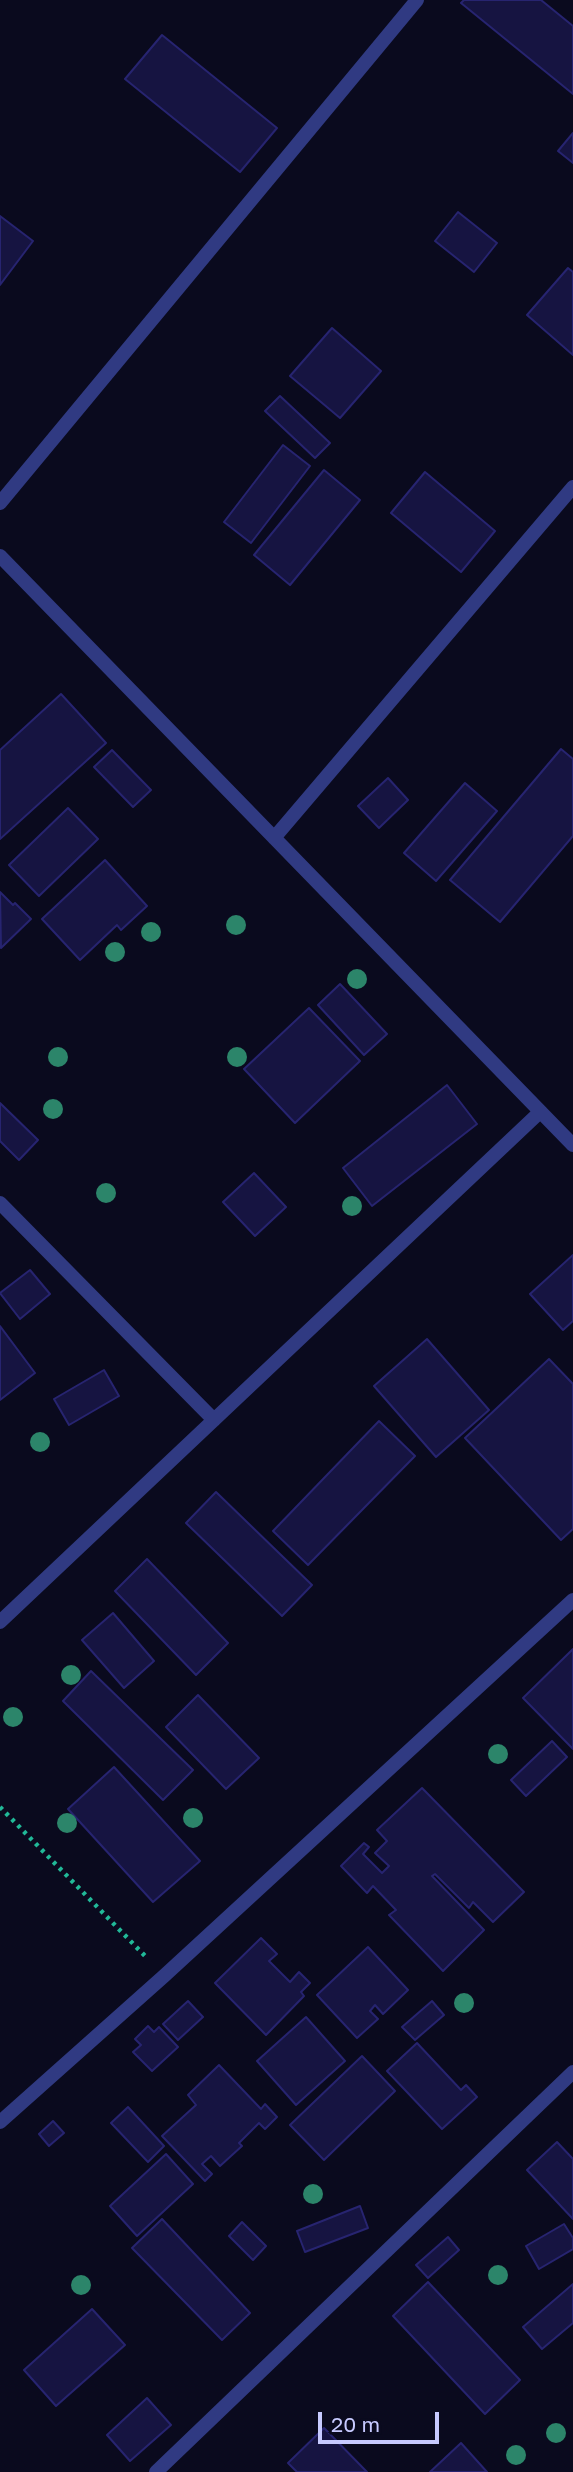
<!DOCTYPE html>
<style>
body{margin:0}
#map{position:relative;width:573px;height:2472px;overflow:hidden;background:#0a0a1e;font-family:"Golos Text",sans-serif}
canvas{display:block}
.scale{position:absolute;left:318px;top:2412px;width:121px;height:32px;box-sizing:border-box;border:4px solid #c7caff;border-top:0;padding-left:9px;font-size:21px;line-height:24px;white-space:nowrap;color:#c7caff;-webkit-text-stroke:5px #0a0a1e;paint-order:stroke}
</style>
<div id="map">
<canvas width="573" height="2472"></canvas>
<div class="scale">20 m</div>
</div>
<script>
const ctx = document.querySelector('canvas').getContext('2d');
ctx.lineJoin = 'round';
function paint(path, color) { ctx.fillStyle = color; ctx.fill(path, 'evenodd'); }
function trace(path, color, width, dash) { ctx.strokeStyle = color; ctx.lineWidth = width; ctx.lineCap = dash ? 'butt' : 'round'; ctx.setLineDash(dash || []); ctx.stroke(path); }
const building = new Path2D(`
 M464 0H541L573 26V94L461 3Z
 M162 35 277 128 240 172 125 79Z
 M573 133V163L558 151Z
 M458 212 497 243 474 272 435 241Z
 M0 216 33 241 0 285Z
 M568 268 573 272V355L527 315Z
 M332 328 381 371 340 418 290 376Z
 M280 396 330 443 315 458 265 411Z
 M283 445 310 466 251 543 224 522Z
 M324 470 360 500 290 585 254 555Z
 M425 472 495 531 461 572 391 513Z
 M61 694 106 743 0 839V750Z
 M561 749 573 759V836L500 922 450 880Z
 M112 750 151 790 133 807 94 767Z
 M388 778 408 800 379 828 358 806Z
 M465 783 497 811 436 881 404 853Z
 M68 808 98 839 39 896 9 865Z
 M105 860 147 906 121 930 117 925 80 960 42 919Z
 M0 892 13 905 15 903 31 919 1 948Z
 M340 984 387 1034 364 1055 318 1005Z
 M309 1008 360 1061 295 1123 244 1069Z
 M447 1085 477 1124 372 1206 343 1168Z
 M0 1103 38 1140 19 1160 0 1141Z
 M254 1173 286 1207 255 1236 223 1202Z
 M573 1255V1321L563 1330 530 1294Z
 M30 1270 50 1294 20 1319 0 1293Z
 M0 1326 35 1373 0 1400Z
 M427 1339 489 1410 436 1457 374 1386Z
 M549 1359 573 1384V1529L561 1540 465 1438Z
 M104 1370 119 1396 69 1425 54 1399Z
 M379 1421 415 1456 308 1565 273 1531Z
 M216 1492 312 1585 282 1616 186 1523Z
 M147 1559 228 1643 196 1675 115 1591Z
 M113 1613 154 1661 124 1688 82 1640Z
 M573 1649V1749L523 1698Z
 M91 1671 193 1770 163 1800 63 1701Z
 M198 1695 259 1758 226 1789 166 1727Z
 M552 1741 567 1757 526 1796 511 1780Z
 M114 1767 200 1861 153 1902 68 1809Z
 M422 1788 524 1892 493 1922 473 1902 469 1908 435 1874 432 1876 484 1930 443 1971 389 1915 396 1910 373 1886 367 1893 341 1866 364 1843 369 1847 363 1854 382 1873 389 1866 375 1853 387 1841 377 1830Z
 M261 1938 277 1954 269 1961 290 1982 299 1972 310 1983 301 1992 304 1996 266 2035 215 1983Z
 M368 1947 408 1990 383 2014 375 2005 370 2011 378 2019 357 2038 317 1995Z
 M188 2001 203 2017 178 2040 163 2024Z
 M432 2001 444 2015 415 2040 402 2027Z
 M306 2017 345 2061 296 2105 257 2061Z
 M148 2026 154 2032 159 2027 178 2047 152 2071 133 2052 141 2045 135 2039Z
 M417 2043 461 2090 466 2085 477 2097 442 2129 387 2071Z
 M362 2056 395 2091 324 2160 290 2125Z
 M219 2065 261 2109 265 2104 277 2117 265 2129 259 2123 239 2143 242 2146 220 2166 211 2156 202 2164 212 2174 205 2181 162 2136 196 2105 188 2095Z
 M128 2107 164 2146 148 2162 111 2123Z
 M53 2121 64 2133 49 2146 39 2134Z
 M557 2142 573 2159V2219L527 2170Z
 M166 2154 193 2184 137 2236 110 2206Z
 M360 2206 368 2228 305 2252 297 2231Z
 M162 2219 250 2313 222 2340 132 2248Z
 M242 2222 266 2246 253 2260 229 2236Z
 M564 2224 573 2238V2249L539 2269 526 2246Z
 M448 2237 459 2250 428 2278 416 2265Z
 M428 2282 520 2380 485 2414 393 2316Z
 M573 2284V2323L542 2349 523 2327Z
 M92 2309 125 2345 56 2406 24 2370Z
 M147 2398 171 2425 130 2461 107 2435Z
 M324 2428 367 2472H297L288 2463Z
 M461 2443 487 2472H430Z`);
paint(building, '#161441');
trace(building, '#272470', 2);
trace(new Path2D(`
 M0 1807 146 1957`), '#21b998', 4.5, [3.5, 5]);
trace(new Path2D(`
 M0 503 417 0
 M0 556 573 1145
 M274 838 573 487
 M0 1203 214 1420
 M0 1622 540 1112
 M0 2122 164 1976 573 1600
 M156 2472 573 2072`), '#303a82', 14);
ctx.fillStyle = '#2c856a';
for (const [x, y] of [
 [236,925],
 [151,932],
 [115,952],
 [357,979],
 [58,1057],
 [237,1057],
 [53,1109],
 [106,1193],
 [352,1206],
 [40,1442],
 [71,1675],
 [13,1717],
 [498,1754],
 [193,1818],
 [67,1823],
 [464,2003],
 [313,2194],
 [498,2275],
 [81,2285],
 [556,2433],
 [516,2455]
]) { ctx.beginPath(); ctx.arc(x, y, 10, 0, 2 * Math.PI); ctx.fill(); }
</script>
